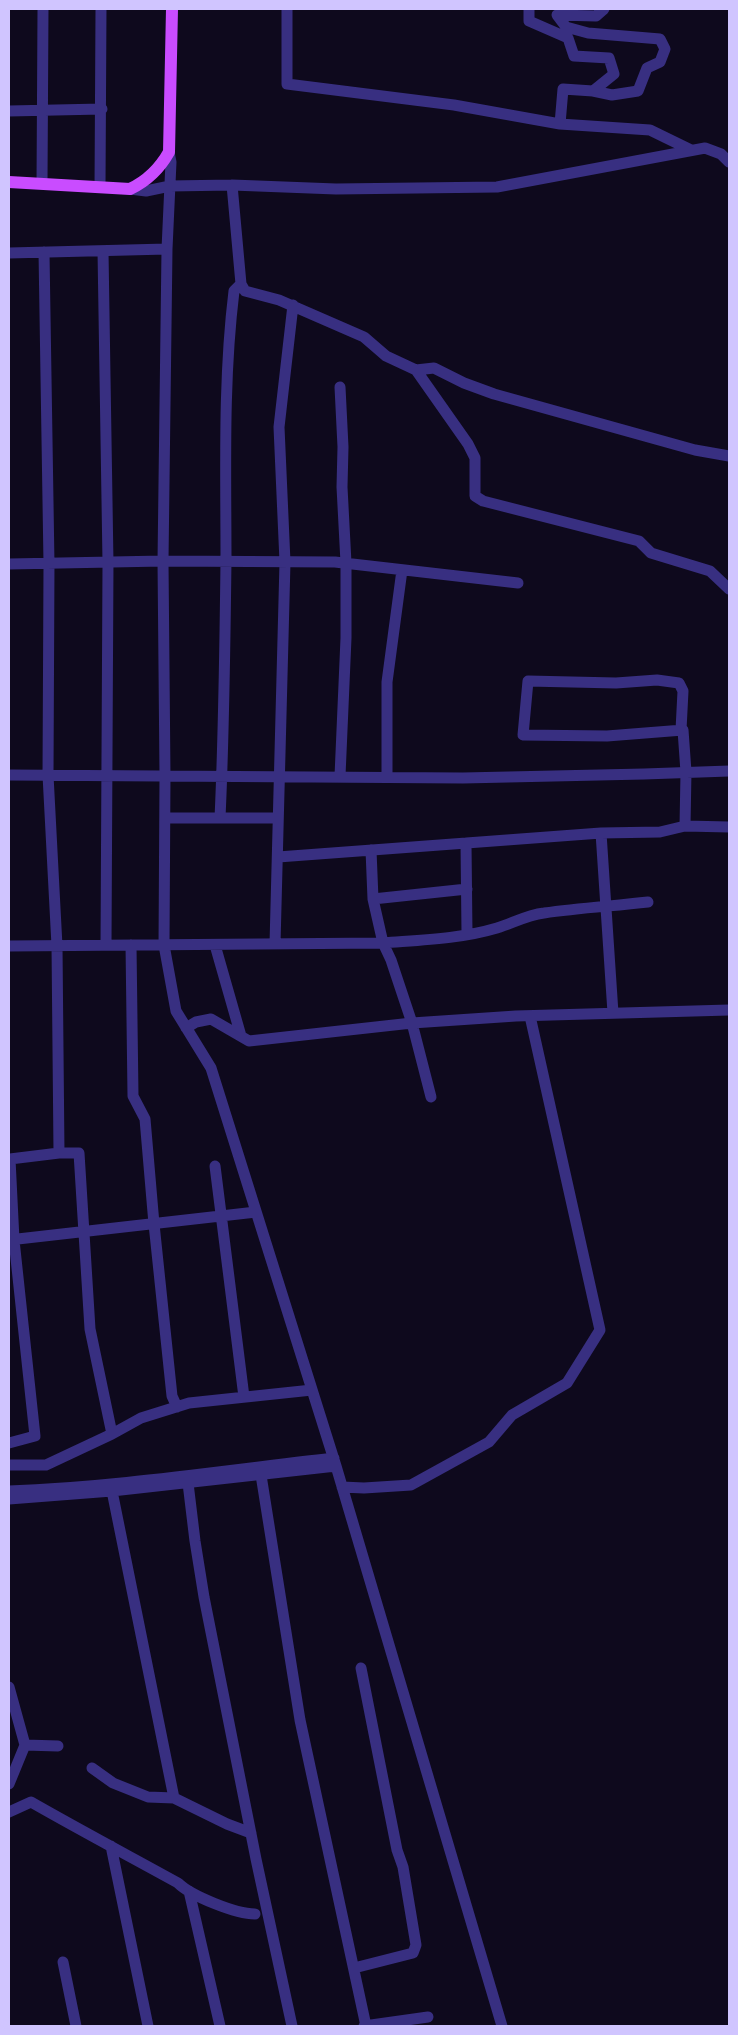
<!DOCTYPE html>
<style>
body{margin:0}
#map{position:relative;width:738px;height:2035px;overflow:hidden;background:#0e091d;font-family:"Noto Sans",sans-serif}
canvas{display:block}
.frame{position:absolute;inset:0;border:10px solid #d0c5ff;pointer-events:none}
</style>
<div id="map">
<canvas width="738" height="2035"></canvas>
<div class="frame"></div>
</div>
<script>
const ctx = document.querySelector('canvas').getContext('2d');
ctx.lineJoin = 'round';
function trace(path, color, width, dash) { ctx.strokeStyle = color; ctx.lineWidth = width; ctx.lineCap = dash ? 'butt' : 'round'; ctx.setLineDash(dash || []); ctx.stroke(path); }
trace(new Path2D(`
 M287 9V84L454 105 560 124 650 130 691 150
 M529 9V21L568 38 574 56 609 58 614 74 593 91 563 89 560 124
 M593 91 612 95 638 91 647 68 660 62 665 49 660 39 588 33 566 27 557 15 596 16 604 9
 M9 111 102 109
 M169 152 171 162 167 249 163 561 165 776 164 945 176 1011 211 1068 336 1466 502 2026
 M42 184 43 9
 M232 185 241 284 245 291 279 300 364 337 386 356 416 370 468 444 475 458V496L483 501 639 541 651 553 710 571 729 589
 M100 187 101 9
 M130 189 146 191 170 186 232 185 336 189 497 187 705 148 721 154 729 162
 M103 251 108 563 106 945
 M44 252 49 564 48 775 57 946 59 1153H79L90 1329 112 1434
 M9 253 167 249
 M416 370 434 368 464 383 494 394 695 450 729 456
 M9 564 163 561 335 562 518 583
 M681 730 683 691 679 683 657 680 616 683 528 681 523 735 607 736 683 730 686 772 685 826
 M9 775 463 778 644 774 729 771
 M340 776 346 638V563L342 487 343 447 340 387
 M387 777V682L402 570
 M165 818H278
 M220 818C224 732 225 646 226 560 226 470 223 381 234 291L241 284
 M601 833 613 1013
 M466 843 467 934
 M371 850 373 899 383 943 391 960 412 1023 431 1097
 M278 857 601 833 660 832 685 826 729 827
 M373 899 467 889
 M275 944 285 562 279 427 293 305
 M131 945 133 1096 145 1119 154 1224 172 1396 177 1407
 M215 945 241 1036
 M9 946 383 943C421 940 460 939 497 928 513 923 527 915 544 913 579 908 613 906 648 902
 M186 1028 196 1022 211 1019 249 1041 412 1023 516 1016 729 1010
 M215 1166 244 1397
 M9 1240 256 1212
 M9 1443 35 1436 14 1240 10 1159 59 1153
 M9 1465H46L112 1434 141 1418 189 1403 312 1390
 M261 1475 300 1720 366 2026
 M188 1483 195 1541 204 1597 256 1859 292 2026
 M342 1487 364 1488 411 1485 489 1442 512 1415 567 1383 600 1330 530 1016
 M9 1491C117 1487 226 1470 334 1458
 M112 1491 174 1798
 M9 1499 112 1491 336 1466
 M9 1687 25 1745
 M92 1768 113 1783 148 1797 174 1798 227 1824 251 1833
 M9 1784 25 1745 58 1746
 M9 1812 31 1802C80 1830 129 1856 178 1883 191 1896 236 1914 255 1914
 M111 1846 148 2026
 M189 1891 220 2026
 M63 1962 76 2026
 M354 1968 413 1953 416 1945 403 1867 397 1850 361 1668
 M364 2026 428 2017`), '#382f81', 11);
trace(new Path2D(`
 M9 182 130 189C147 181 160 168 169 152L172 9`), '#c94cff', 12);
</script>
